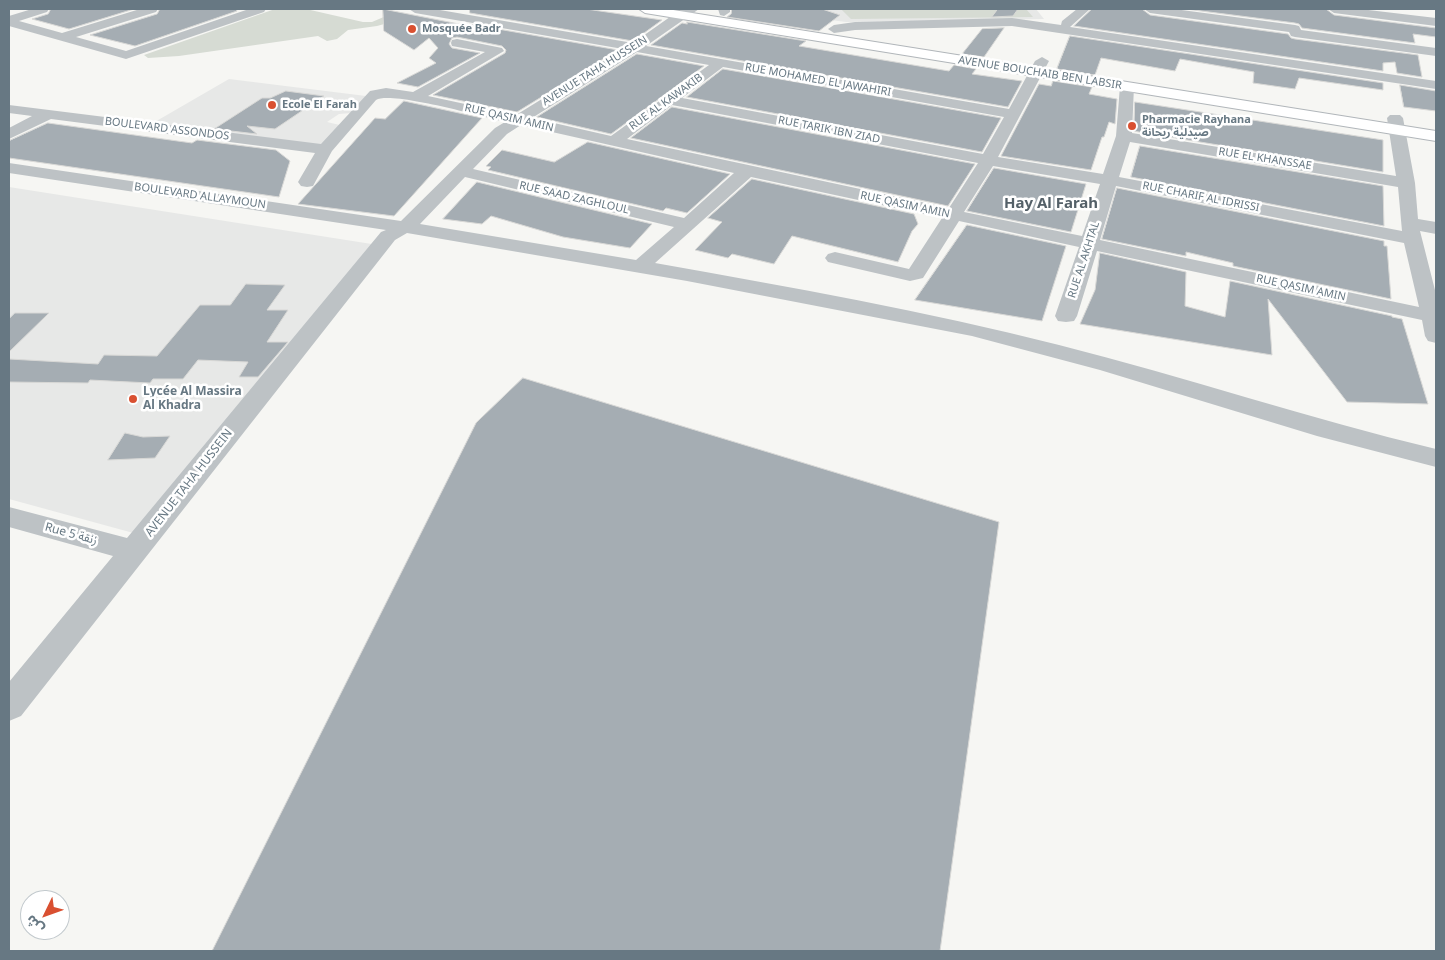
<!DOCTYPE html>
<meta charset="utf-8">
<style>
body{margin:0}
#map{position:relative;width:1445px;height:960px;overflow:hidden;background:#f6f6f3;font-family:"Noto Sans","Noto Sans Arabic",sans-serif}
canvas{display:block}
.frame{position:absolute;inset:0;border:10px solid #677883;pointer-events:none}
.north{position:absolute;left:20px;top:890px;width:50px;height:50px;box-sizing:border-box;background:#fff;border:1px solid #c2c9cd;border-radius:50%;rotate:228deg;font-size:14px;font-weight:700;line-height:20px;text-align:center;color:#677883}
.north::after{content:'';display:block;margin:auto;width:18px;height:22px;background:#d95031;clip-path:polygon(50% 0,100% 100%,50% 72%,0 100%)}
</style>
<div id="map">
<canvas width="1445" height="960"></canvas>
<div class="frame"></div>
<div class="north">ش</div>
</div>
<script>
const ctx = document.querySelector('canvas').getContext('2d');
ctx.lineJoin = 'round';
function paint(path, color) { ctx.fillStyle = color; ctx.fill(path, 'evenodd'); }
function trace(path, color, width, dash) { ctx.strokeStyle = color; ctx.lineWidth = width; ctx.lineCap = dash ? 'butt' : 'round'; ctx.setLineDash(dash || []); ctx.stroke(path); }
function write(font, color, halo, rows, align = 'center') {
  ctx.font = font + ' "Noto Sans","Noto Sans Arabic",sans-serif'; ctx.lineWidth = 5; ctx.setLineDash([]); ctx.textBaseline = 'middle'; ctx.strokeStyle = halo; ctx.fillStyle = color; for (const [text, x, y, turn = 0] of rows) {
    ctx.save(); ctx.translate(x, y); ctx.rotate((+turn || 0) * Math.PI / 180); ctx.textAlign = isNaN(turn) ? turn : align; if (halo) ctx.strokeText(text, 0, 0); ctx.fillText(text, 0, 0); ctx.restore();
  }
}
paint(new Path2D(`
 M747 9H1036L1044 19 846 22Z
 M229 79 366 96 351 113 339 114 327 122 344 126 322 146 153 123Z
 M9 187 378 245 148 537 9 499Z`), '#e7e8e7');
paint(new Path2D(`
 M275 9H306L363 22H372L393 13 413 16 377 26 348 30 337 39 327 41 318 36 179 56 148 58 144 55Z
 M841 9H1026L1033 17 851 19Z`), '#d6dbd3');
const building = new Path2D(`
 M51 9H134L69 29 32 19 48 14Z
 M160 9H236L237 11 135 46 90 35 157 14Z
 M383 9 469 26V24L618 50 517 112 433 95 505 53 506 50 502 46 457 37 452 38 449 44 452 48 480 53 418 87 397 83 436 63 429 58 438 48 429 38 414 50 384 31Z
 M470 9H586L662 20 633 41 470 13Z
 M732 9H822L840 15 819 31 727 17 731 14Z
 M998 9H1018L1013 16 992 17Z
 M1092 9H1142L1150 15 1288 34 1291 38 1295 39 1418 55 1422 77 1397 73 1395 62 1383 63V71L1074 26Z
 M1186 9H1326L1334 15 1436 28V37L1413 34 1415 43 1302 28 1299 24 1295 23Z
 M687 22 806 41 799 46 949 71 954 65 976 69 972 74 1022 81 1008 107 651 45 682 23 687 24Z
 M1004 28 984 57 962 54 982 29Z
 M1070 36 1383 83V90L1299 78 1295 89 1253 83 1254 72 1180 59 1175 71 1101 58 1095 75 1057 69Z
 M637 54 704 66 611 134 537 117Z
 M723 69 1001 118 982 152 687 97Z
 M1053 81 1092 87 1089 94 1117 99 1115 124 1109 122 1104 137H1102L1091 170 1001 156 1039 84 1051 86Z
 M1400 85 1436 91V111L1404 107Z
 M286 91 324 96 275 129 247 126 257 134 214 129 262 98H270Z
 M404 101 482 118 394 216 298 204 375 118 385 119Z
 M1135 102 1383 140V172L1139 132 1134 131Z
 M672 107 975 164 948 206 631 138Z
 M48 123 192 143 197 140 276 150 290 161 279 197 9 158V141Z
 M588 142 730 174 687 213 666 208 663 211 488 170 491 167 486 166 502 150 554 162Z
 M1140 146 1383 186 1384 226 1131 177Z
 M994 168 1086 184 1071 232 967 211Z
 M752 179 914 214 918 224 912 231 898 262 792 236 774 264 732 254 728 258 695 250 722 222 708 218Z
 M477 182 652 224 630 248 563 237 491 216 482 224 443 219Z
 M1117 188 1384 241V246H1387L1391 299 1233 266V263L1186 252V256L1102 239Z
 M967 225 1066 246 1042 321 915 300Z
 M1100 253 1186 272 1185 306 1225 317 1230 281 1392 316V317L1402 319 1428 404 1347 402 1268 299 1272 355 1080 324 1095 290Z
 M246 284 285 285 267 310H288L267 342H288L258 377H239L248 362 198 360 183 379H153L150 383 90 380 88 383 9 382V359L98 364 104 355 157 356 200 305H230Z
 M15 313H49L9 352V319Z
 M523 378 999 522 940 951H212L476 423Z
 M125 433 143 437 170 436 155 458 108 460Z`);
paint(building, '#a5adb3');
trace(building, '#d8d8d6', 1);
const primary = new Path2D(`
 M639 9H667L1436 131V141L645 13Z`);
trace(primary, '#b1b6ba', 2);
paint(new Path2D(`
 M32 9H49L47 12 19 21 62 33 140 9H158L156 12 76 37 126 51 249 9H266L264 12 126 59 9 26V16Z
 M409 9H434L633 43 677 12 684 9H699L646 46 1009 109 1035 61 1042 57 1049 61 998 157 1103 174 1116 136 1120 86 1122 83H1132L1134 86 1132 133 1396 176 1387 118 1390 115H1400L1403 118 1415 183 1418 219 1436 222V234L1420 231 1436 294V343L1428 341 1425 336 1422 320 1097 251 1077 316 1074 321 1066 322 1058 321 1055 316 1079 247 959 221 923 278 910 281 828 262 825 258 828 254 835 252 909 269 942 218 751 177 655 263C790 287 926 311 1059 345 1186 377 1309 419 1436 449V467L1317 436 1100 370 972 336 687 281 407 233 395 240 21 716 9 721V682L113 556 9 527V507L127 538 381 232 386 230 9 173V163L401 221 495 128 505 122C483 117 392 91 376 100L332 151 313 186 307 187 301 186 298 182 315 153 51 119 9 139V128L32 116 9 113V105L321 144 370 91 386 88 413 92 485 52 452 46 451 43 452 40 457 39 502 48 504 51 428 96 516 115 623 49 415 13ZM637 52 709 65 611 136 532 118ZM723 67 1004 117 983 154 682 98ZM672 105 978 163 949 208 627 139ZM521 125 734 173 684 218 473 169 507 134ZM1130 142 1398 187 1402 231 1119 177ZM993 166 1100 184 1082 236 964 212ZM465 177 674 227 636 260 420 224ZM1116 186 1404 243 1419 307 1100 240Z
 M718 9H730V12L724 16 720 15Z
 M1077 9H1090L1070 27 1436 81V89L1012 26 855 30 834 33 828 29 834 25 855 22 1012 18 1061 25 1062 21Z
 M1144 9H1174L1295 25 1299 26 1301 30 1436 48V56L1295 37 1291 36 1289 32 1150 13Z
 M1328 9H1360L1436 18V26L1334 13Z`), '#bdc2c5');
paint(primary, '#fff');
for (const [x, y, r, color] of [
 [412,29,5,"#d95031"],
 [272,105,5,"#d95031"],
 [1132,126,5,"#d95031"],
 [133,399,5,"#d95031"]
]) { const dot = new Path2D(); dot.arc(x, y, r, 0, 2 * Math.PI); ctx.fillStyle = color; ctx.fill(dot); trace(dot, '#fff', 2); }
write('bold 11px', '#677883', '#fff', [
 ["Mosquée Badr",422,29],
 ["Ecole El Farah",282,105],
 ["Pharmacie Rayhana",1142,120],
 ["صيدلية ريحانة",1142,133]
], 'left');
write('11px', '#677883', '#fff', [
 ["AVENUE TAHA HUSSEIN",595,71,-32],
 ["AVENUE BOUCHAIB BEN LABSIR",1040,73,9],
 ["RUE MOHAMED EL JAWAHIRI",818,80,10],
 ["RUE AL KAWAKIB",666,102,-36],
 ["RUE QASIM AMIN",509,118,13],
 ["BOULEVARD ASSONDOS",167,129,7],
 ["RUE TARIK IBN ZIAD",829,130,11],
 ["RUE EL KHANSSAE",1265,159,9],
 ["BOULEVARD ALLAYMOUN",200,196,8],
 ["RUE CHARIF AL IDRISSI",1201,197,11],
 ["RUE SAAD ZAGHLOUL",574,198,13],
 ["RUE QASIM AMIN",905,205,12],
 ["RUE AL AKHTAL",1084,260,-72],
 ["RUE QASIM AMIN",1301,288,12]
]);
write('bold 12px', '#677883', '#fff', [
 ["Lycée Al Massira",143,392],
 ["Al Khadra",143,406]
], 'left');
write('12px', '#677883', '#fff', [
 ["AVENUE TAHA HUSSEIN",189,483,-52],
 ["Rue 5 زنقة",71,534,15]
]);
write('bold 15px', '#546068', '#fff', [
 ["Hay Al Farah",1051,204]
]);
</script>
